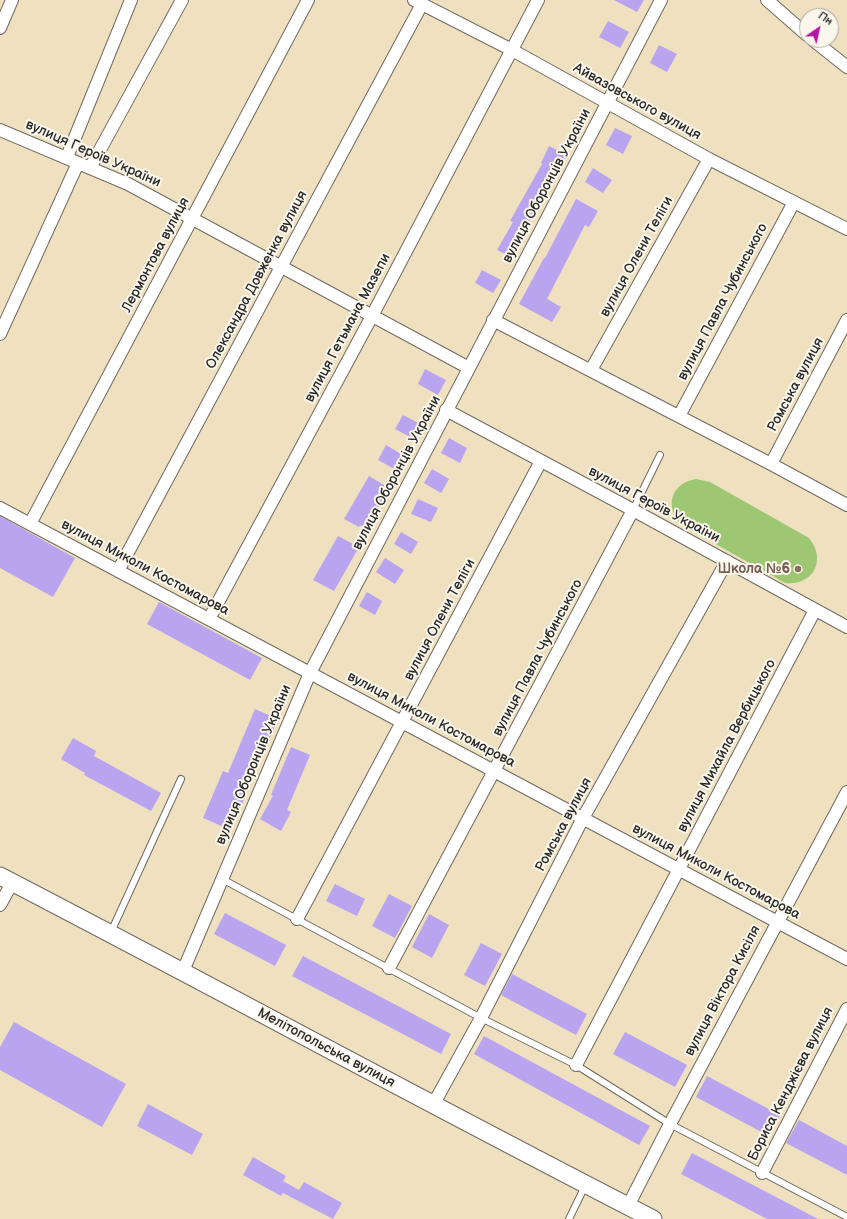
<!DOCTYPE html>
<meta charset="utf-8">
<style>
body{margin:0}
#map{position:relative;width:847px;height:1219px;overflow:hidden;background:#efe0c0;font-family:"Balsamiq Sans",sans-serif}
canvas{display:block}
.north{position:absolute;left:799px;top:8px;width:40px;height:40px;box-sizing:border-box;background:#fbf7ec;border:1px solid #a8a59f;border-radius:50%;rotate:34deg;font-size:11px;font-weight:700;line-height:16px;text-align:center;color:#2b2b2b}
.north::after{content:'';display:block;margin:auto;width:14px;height:18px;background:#b5179e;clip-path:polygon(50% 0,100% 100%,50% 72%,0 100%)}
</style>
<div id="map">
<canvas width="847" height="1219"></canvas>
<div class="north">Пн</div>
</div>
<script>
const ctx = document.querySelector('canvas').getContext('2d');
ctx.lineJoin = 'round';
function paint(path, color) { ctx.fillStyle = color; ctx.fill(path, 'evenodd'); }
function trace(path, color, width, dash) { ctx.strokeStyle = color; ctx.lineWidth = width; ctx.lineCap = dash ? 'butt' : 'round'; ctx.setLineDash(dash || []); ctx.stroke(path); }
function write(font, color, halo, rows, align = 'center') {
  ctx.font = font + ' "Balsamiq Sans",sans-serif'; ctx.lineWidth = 4; ctx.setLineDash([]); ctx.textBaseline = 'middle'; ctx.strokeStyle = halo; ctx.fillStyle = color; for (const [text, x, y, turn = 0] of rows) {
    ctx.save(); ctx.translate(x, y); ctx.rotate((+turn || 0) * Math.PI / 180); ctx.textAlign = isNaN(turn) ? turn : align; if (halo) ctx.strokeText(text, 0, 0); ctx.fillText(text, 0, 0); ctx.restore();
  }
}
paint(new Path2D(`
 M696 479 710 482 809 538C827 560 813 586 785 583L680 524C664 505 672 483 696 479Z`), '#9ec773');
paint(new Path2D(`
 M614 0H644L637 12Z
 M608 21 629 32 620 48 599 37Z
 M659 45 677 54 667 72 650 63Z
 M615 128 632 136 623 154 606 145Z
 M549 146 567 155 559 172H558L509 256 497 250 513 222 510 221 542 164 541 163Z
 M593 168 612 180 603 193 585 182Z
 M576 199 598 211 589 227 585 225 547 299 561 307 552 322 519 304 544 258H545Z
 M482 270 501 280 493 293 475 283Z
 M425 369 446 380 438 395 418 384Z
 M403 415 424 426 416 440 395 429Z
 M449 438 467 448 460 463 441 453Z
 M386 445 406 457 398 471 378 460Z
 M432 469 449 479 441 493 424 483Z
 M369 476 389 488 366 529 360 525 359 527 344 519Z
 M418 499 438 508 431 522 411 514Z
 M0 516 75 558 53 597 0 568Z
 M401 532 418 542 411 554 394 544Z
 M338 536 359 547 334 591 313 580Z
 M385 558 404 570 395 584 376 572Z
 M367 592 382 601 375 615 359 606Z
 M159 602 262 658 250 680 147 624Z
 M255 709 278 719 231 830 203 818 223 771 228 773Z
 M73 738 96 751 94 756 161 793 151 811 84 775 85 773 61 759Z
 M291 747 310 755 287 810 291 812 281 831 260 819 273 796 271 795Z
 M335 884 365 899 357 916 326 901Z
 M389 894 412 906 395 938 372 926Z
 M225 913 286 945 275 966 214 934Z
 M429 914 449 925 432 958 412 947Z
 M481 943 502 954 485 986 464 975Z
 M303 956 451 1034 441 1054 292 976Z
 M512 974 587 1014 576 1035 501 995Z
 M14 1022 126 1084 102 1127 0 1070V1047Z
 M625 1032 687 1065 675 1087 613 1054Z
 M484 1036 650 1126 639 1145 474 1054Z
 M707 1076 780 1115 769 1136 696 1097Z
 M148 1104 203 1134 192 1155 137 1126Z
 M799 1120 847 1146V1175L786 1143Z
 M692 1153 818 1219H767L681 1174Z
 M253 1157 286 1176 283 1181 299 1190 304 1182 342 1203 333 1219 283 1193 281 1196 243 1175Z`), '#b9a4ef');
const service = new Path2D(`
 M633 510 660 455
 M222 879 481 1018 576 1065 670 1124 847 1217
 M111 932 181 779
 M569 1219 586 1184`);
const minor = new Path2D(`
 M414 0 512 50 709 159 847 229
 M767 0 807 35
 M0 28 12 0
 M813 40 847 67
 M0 130 128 184 469 368
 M67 157 131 0
 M90 168 182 0
 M493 320 771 464 847 505
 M0 334 78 163
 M591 370 709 159
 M446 410 633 510 847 627
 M679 416 794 202
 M771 464 847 320
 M0 508 847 959
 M30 524 308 0
 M118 571 422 4
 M209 619 372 316 538 0
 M0 905 12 883
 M297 919 541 461
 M389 968 633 510
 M183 971 310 673 661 0
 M576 1065 815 610
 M433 1105 481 1018 583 818 727 561
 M762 1173 847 1009
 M628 1206 670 1124 847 792`);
const secondary = new Path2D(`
 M0 876C218 989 434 1107 653 1219`);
trace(service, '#706a5f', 8);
trace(minor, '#706a5f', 14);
trace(secondary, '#706a5f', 19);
trace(service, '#fff', 6);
trace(minor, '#fff', 12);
trace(secondary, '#fff', 17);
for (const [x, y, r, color] of [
 [798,569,4,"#8d6e63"]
]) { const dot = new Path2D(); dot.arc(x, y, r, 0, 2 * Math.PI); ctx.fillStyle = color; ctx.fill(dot); trace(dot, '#fbf7ec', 1.5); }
write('14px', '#2b2b2b', '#fbf7ec', [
 ["Айвазовського вулиця",637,102,29],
 ["вулиця Героїв України",93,154,24],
 ["вулиця Оборонців України",547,186,-62],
 ["Лермонтова вулиця",156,255,-62],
 ["вулиця Олени Теліги",637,257,-61],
 ["Олександра Довженка вулиця",257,280,-62],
 ["вулиця Павла Чубинського",723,302,-62],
 ["вулиця Гетьмана Мазепи",348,328,-62],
 ["Ромська вулиця",796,385,-62],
 ["вулиця Оборонців України",397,473,-62],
 ["вулиця Героїв України",654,505,28],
 ["вулиця Миколи Костомарова",145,568,28],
 ["вулиця Олени Теліги",440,620,-62],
 ["вулиця Павла Чубинського",538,658,-62],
 ["вулиця Миколи Костомарова",431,720,28],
 ["вулиця Михайла Вербицького",727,746,-62],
 ["вулиця Оборонців України",254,765,-67],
 ["Ромська вулиця",564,825,-62],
 ["вулиця Миколи Костомарова",716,872,28],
 ["вулиця Віктора Кисіля",723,991,-62],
 ["Мелітопольська вулиця",326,1048,28],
 ["Бориса Кенджієва вулиця",791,1084,-63]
]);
write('bold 14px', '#785e54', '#fbf7ec', [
 ["Школа №6",790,569]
], 'right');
</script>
